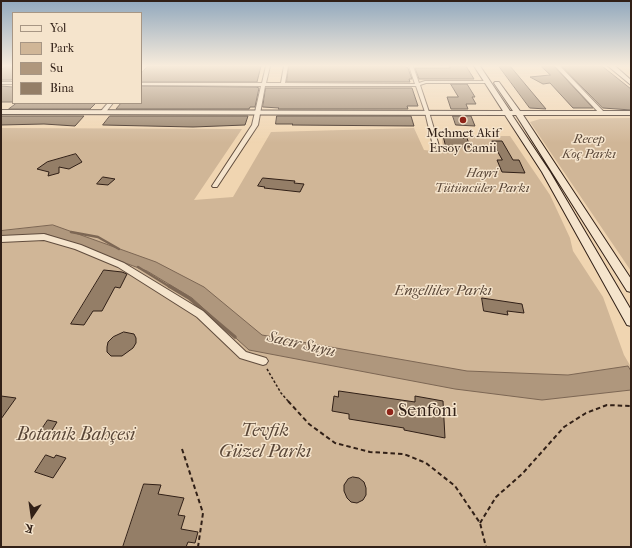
<!DOCTYPE html>
<meta charset="utf-8">
<style>
body{margin:0}
#map{position:relative;width:632px;height:548px;overflow:hidden;background:#f0d5b1;font-family:"IM FELL French Canon",serif}
canvas{display:block}
.frame{position:absolute;inset:0;border:2px solid #312017;pointer-events:none}
.legend{position:absolute;left:12px;top:12px;width:130px;height:92px;box-sizing:border-box;background:#f5e4cc;border:1px solid #a79684;margin:0;padding:5px 7px;list-style:none;font-size:12px;color:#312017}
.legend li{display:flex;align-items:center;gap:8px;height:20px}
.legend b{width:20px;border:1px solid #a79684}
.north{position:absolute;left:12px;top:496px;width:40px;height:40px;-webkit-text-stroke:3px #f5e4cc;paint-order:stroke;rotate:193deg;font-size:11px;font-weight:700;line-height:16px;text-align:center;color:#312017}
.north::after{content:'';display:block;margin:auto;width:14px;height:18px;background:#312017;clip-path:polygon(50% 0,100% 100%,50% 72%,0 100%)}
</style>
<div id="map">
<canvas width="632" height="548"></canvas>
<div class="frame"></div>
<ul class="legend">
<li><b style="height:5px;background:#f5e4cc"></b>Yol</li>
<li><b style="height:11px;background:#d0b697"></b>Park</li>
<li><b style="height:11px;background:#af977d"></b>Su</li>
<li><b style="height:11px;background:#947e67"></b>Bina</li>
</ul>
<div class="north">K</div>
</div>
<script>
const ctx = document.querySelector('canvas').getContext('2d');
ctx.lineJoin = 'round';
function paint(path, color) { ctx.fillStyle = color; ctx.fill(path, 'evenodd'); }
function trace(path, color, width, dash) { ctx.strokeStyle = color; ctx.lineWidth = width; ctx.lineCap = dash ? 'butt' : 'round'; ctx.setLineDash(dash || []); ctx.stroke(path); }
function write(font, color, halo, rows, align = 'center') {
  ctx.font = font + ' "IM FELL French Canon",serif'; ctx.lineWidth = 3; ctx.setLineDash([]); ctx.textBaseline = 'middle'; ctx.strokeStyle = halo; ctx.fillStyle = color; for (const [text, x, y, turn = 0] of rows) {
    ctx.save(); ctx.translate(x, y); ctx.rotate((+turn || 0) * Math.PI / 180); ctx.textAlign = isNaN(turn) ? turn : align; if (halo) ctx.strokeText(text, 0, 0); ctx.fillText(text, 0, 0); ctx.restore();
  }
}
paint(new Path2D(`
 M631 118V271L530 122 540 119Z
 M1 128 242 129 194 200 233 197 271 132 414 128 424 150 443 152 442 136H510L550 195 570 238 573 251 603 297 624 355 631 367V547H1Z`), '#d0b697');
const water = new Path2D(`
 M53 225 156 262 204 287 262 335 467 371 568 375 628 366 631 371V390L542 400 455 389 249 350 192 298 147 271 46 234 1 239V231Z`);
paint(water, '#af977d');
trace(water, '#7d6754', 1);
trace(new Path2D(`
 M71 232 98 237 119 249
 M138 267 170 287`), '#7d6754', 2.5);
trace(new Path2D(`
 M169 286 189 298 235 337`), '#7d6754', 3.5);
const building = new Path2D(`
 M7 66H13V79L11 80H1V70Z
 M148 66H261L257 82H141V74Z
 M289 66H405L408 68 412 79H409L410 82H287Z
 M449 66H466L474 79H419L415 68H450Z
 M499 66H510L546 109 530 108Z
 M541 66H554L593 108H573L550 83 543 84 530 77 550 75Z
 M562 66H602L631 89V110L603 108Z
 M451 84H467L475 97H472L476 104H466L468 109H451L447 97H458Z
 M1 86 13 87V102H1Z
 M141 86 256 87 259 88 255 107H250L249 109H116L121 103H141Z
 M266 88H412L418 106H407L408 109H278L279 108 263 107Z
 M17 103H96L90 109H9Z
 M1 116H84L75 126 44 124 1 125Z
 M110 116H248L245 125 193 127 103 125Z
 M277 116H411L414 126 292 125 293 124H276Z
 M453 116H471L475 126 456 125Z
 M444 138H467L470 147 446 146Z
 M492 141H502L513 160H519L525 173 502 172 497 160H502Z
 M76 154 82 162 69 169 59 167V173L48 176 49 172 37 169 47 162Z
 M103 177 115 179 108 185 97 184Z
 M263 178 295 181 294 183 304 184 300 192 264 188 265 187 258 186Z
 M104 270 122 272 127 274 120 288 115 287 102 311H93L84 325 71 324Z
 M482 298 522 304 524 313 507 311 508 315 484 311Z
 M124 332 134 334 136 338V343L133 348 122 356H111L107 352V347L108 342 113 337Z
 M339 391 415 402V396L443 401 445 438 404 430V428L349 419V414L332 411 334 396 338 397Z
 M1 396 16 398 1 419Z
 M48 420 57 422 46 440 36 438Z
 M46 455 54 458 56 455 66 458 53 478 35 472Z
 M353 477 359 478 364 482 366 488V495L363 500 357 503 351 502 347 498 344 491V485L348 479Z
 M144 484 161 485 158 494 184 498 178 515 185 516 181 529 198 532 195 543 188 542 186 547H123Z`);
paint(building, '#947e67');
trace(building, '#312017', 1);
const street = new Path2D(`
 M1 66H6L1 69Z
 M266 66H270L266 83H281L284 66H288L285 83 415 84 409 66H413L419 83 425 81H488L490 82 488 83H426L420 85 429 112 439 146 436 148 433 146 425 112 416 86H265L258 125 217 187H213L212 186 252 125 261 86 141 85V83H262Z
 M555 66H560L604 112V114H600Z
 M1 82H13V84H1Z
 M108 103H113L105 113H101V111Z
 M44 234 81 245 124 263 203 311 246 352 266 358 268 361 266 364 263 365 240 358 197 317 118 267 75 249 44 240 1 242V236Z`);
const secondary = new Path2D(`
 M474 66H480L510 111H513L494 83 495 82H499L520 111H631V115H523L631 279V292L627 291 516 115H512L550 172 631 310V326L627 325 542 172 505 115 1 114V110L503 111Z
 M608 66H615L631 80V85Z`);
trace(street, '#614d3e', 2);
trace(secondary, '#312017', 2);
trace(new Path2D(`
 M267 369 281 393 289 402`), '#312017', 1.5, [2.5, 2]);
trace(new Path2D(`
 M288 401 309 424 335 443 370 452 404 454 426 463 455 486 480 523 486 547
 M182 449 203 513 198 547
 M480 523 496 497 523 473 564 427 586 413 607 405 631 406`), '#312017', 2, [4.5, 3]);
paint(street, '#f5e4cc');
paint(secondary, '#f5e4cc');
const sky = ctx.createLinearGradient(0, 0, 0, 143);
sky.addColorStop(0, '#91a8bd');
sky.addColorStop(0.46, '#f8ecdc');
sky.addColorStop(1, '#f8ecdc00');
ctx.fillStyle = sky;
ctx.fillRect(0, 0, 632, 143);
for (const [x, y, r, color] of [
 [463,120,4,"#8f2418"],
 [390,412,4,"#8f2418"]
]) { const dot = new Path2D(); dot.arc(x, y, r, 0, 2 * Math.PI); ctx.fillStyle = color; ctx.fill(dot); trace(dot, '#f5e4cc', 1.5); }
write('13px', '#312017', '#f5e4cc', [
 ["Mehmet Akif",463,134],
 ["Ersoy Camii",463,149]
]);
write('italic 13px', '#594637', '#f5e4cc', [
 ["Recep",589,140],
 ["Koç Parkı",589,155],
 ["Hayri",482,174],
 ["Tütüncüler Parkı",482,189]
]);
write('italic 15px', '#594637', '#f5e4cc', [
 ["Engelliler Parkı",443,291]
]);
write('italic 16px', '#5d4a3b', '#f5e4cc', [
 ["Sacır Suyu",301,345,13]
]);
write('18px', '#312017', '#f5e4cc', [
 ["Senfoni",398,412]
], 'left');
write('italic 18px', '#594637', '#f5e4cc', [
 ["Tevfik",265,432],
 ["Güzel Parkı",265,453],
 ["Botanik Bahçesi",76,436]
]);
</script>
